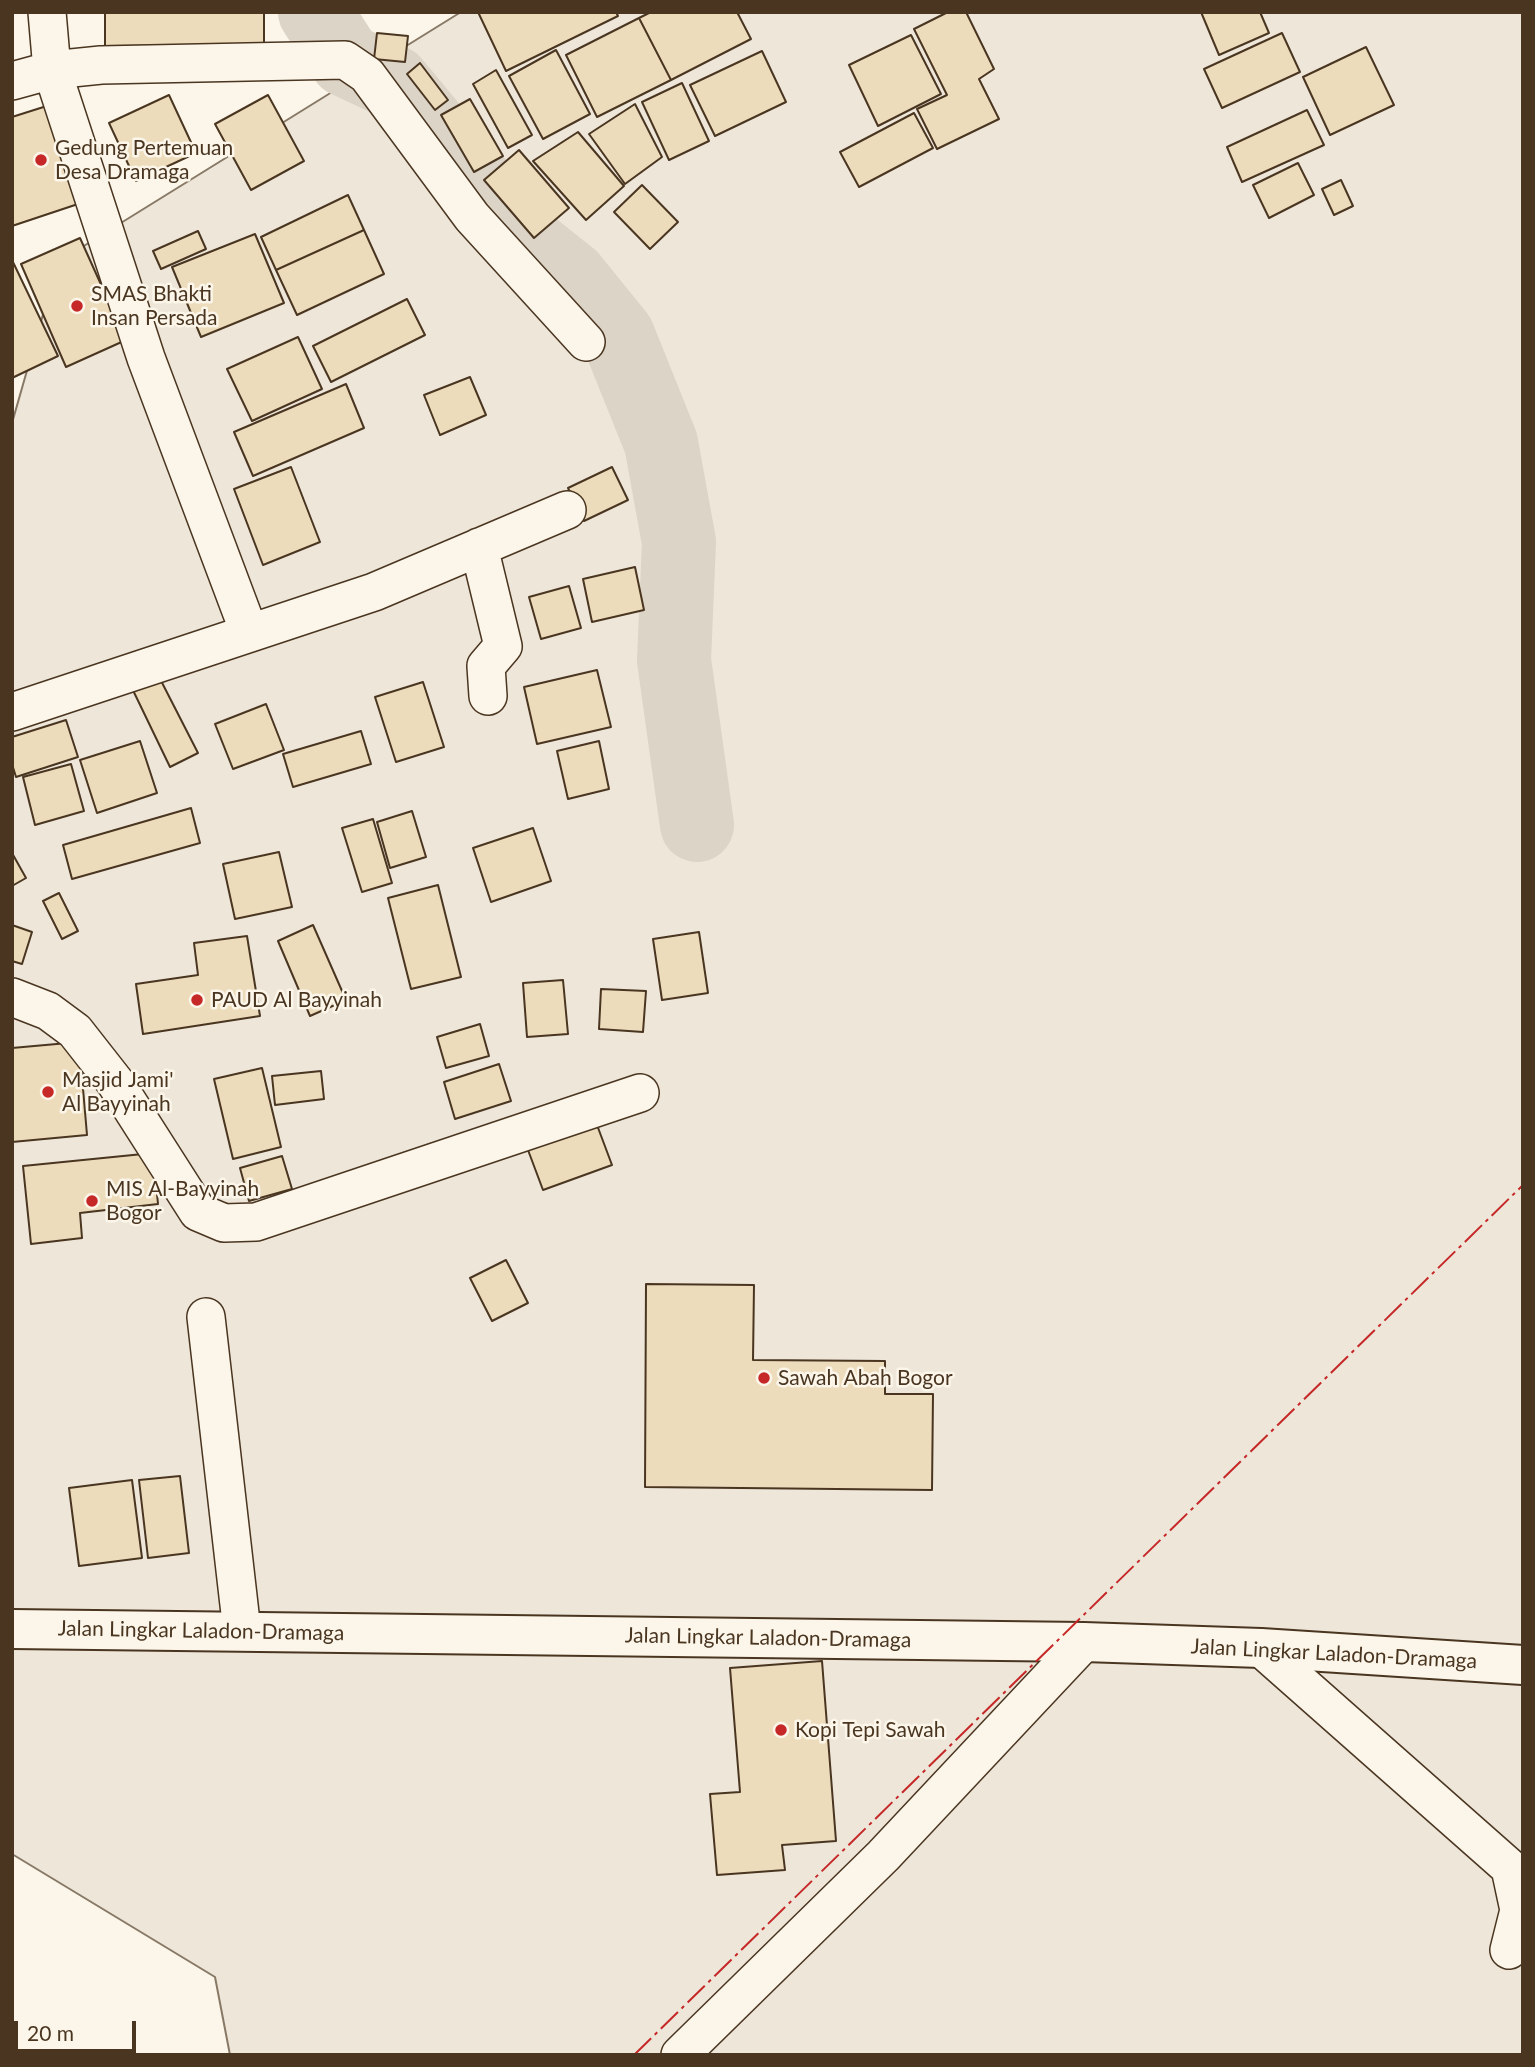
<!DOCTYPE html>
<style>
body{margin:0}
#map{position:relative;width:1535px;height:2067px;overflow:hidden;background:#fbf6e9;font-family:Lato,sans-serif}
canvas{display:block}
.frame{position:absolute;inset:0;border:14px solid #4a3520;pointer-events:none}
.scale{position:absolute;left:14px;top:2021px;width:122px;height:32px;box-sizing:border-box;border:4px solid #4a3520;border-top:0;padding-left:9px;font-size:21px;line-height:24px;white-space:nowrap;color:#4a3520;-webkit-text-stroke:5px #fbf6e9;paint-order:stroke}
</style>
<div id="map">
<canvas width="1535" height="2067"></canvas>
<div class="frame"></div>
<div class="scale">20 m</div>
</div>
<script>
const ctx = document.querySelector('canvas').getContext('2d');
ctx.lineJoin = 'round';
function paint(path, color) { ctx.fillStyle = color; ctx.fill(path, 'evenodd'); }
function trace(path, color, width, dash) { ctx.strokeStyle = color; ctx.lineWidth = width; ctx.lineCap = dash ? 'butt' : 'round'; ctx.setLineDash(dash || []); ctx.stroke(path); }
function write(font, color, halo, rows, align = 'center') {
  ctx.font = font + ' Lato,sans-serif'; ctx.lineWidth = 5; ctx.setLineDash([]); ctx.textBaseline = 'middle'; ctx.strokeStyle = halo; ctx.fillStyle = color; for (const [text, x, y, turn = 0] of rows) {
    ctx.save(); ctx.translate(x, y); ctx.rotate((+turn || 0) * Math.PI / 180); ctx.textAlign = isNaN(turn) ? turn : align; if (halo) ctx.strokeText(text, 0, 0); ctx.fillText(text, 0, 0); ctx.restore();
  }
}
const green = new Path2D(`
 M461 12H1523V2055H230L215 1977 12 1854V423L58 262Z`);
paint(green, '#ede6d9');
trace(green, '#887966', 2);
trace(new Path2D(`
 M315 12 346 60 393 82 526 242 571 278 618 336 661 443 679 542 674 660 697 825`), '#dcd4c6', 74);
const building = new Path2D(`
 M105 12H264V45L105 46Z
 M478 12H616L618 16 506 71Z
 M651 12H737L751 39 671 80 639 18Z
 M948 12H966L994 69 979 79 999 119 937 149 917 109 947 95 914 29Z
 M1201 12H1260L1269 33 1219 55Z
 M639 18 671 80 597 117 566 55Z
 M377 33 408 36 405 62 374 59Z
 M1282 33 1300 72 1222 108 1204 69Z
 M911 35 941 94 878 126 849 65Z
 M1366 47 1394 105 1330 135 1303 77Z
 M556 50 590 114 543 139 509 76Z
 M762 51 786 102 715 136 690 85Z
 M420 63 448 100 435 110 407 74Z
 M496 70 532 135 508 148 473 84Z
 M682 83 709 141 669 160 642 102Z
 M169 95 196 153 136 181 109 123Z
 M268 95 304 161 251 190 215 124Z
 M470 99 503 156 474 172 441 115Z
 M53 104 84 202 12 226V117Z
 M635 104 662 157 625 184 589 134Z
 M1307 110 1324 145 1242 182 1227 147Z
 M914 113 933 148 859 187 840 152Z
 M578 132 624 186 586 220 533 161Z
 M519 150 569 208 534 238 484 180Z
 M1298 163 1314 195 1269 218 1253 185Z
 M1341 180 1353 206 1334 215 1322 189Z
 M642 185 678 222 650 249 614 212Z
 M348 195 364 230 276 270 261 237Z
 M364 230 384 274 297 315 276 270Z
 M198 231 206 249 161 269 153 251Z
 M255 234 284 303 201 337 172 267Z
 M80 238 126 340 66 367 21 264Z
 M12 260 58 356 12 378Z
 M407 299 425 335 331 382 313 346Z
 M298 337 322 389 252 421 227 369Z
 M470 377 486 415 440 435 424 395Z
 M346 384 364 428 253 476 234 432Z
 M291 467 320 542 263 565 234 489Z
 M612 467 628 500 584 521 568 488Z
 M635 567 644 610 592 622 583 579Z
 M569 586 581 628 541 639 529 597Z
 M155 669 198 753 170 767 129 682Z
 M597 670 611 727 537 744 524 687Z
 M423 682 444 747 396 762 375 697Z
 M266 704 284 750 233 769 215 724Z
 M66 720 78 757 16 777 12 764V737Z
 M361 731 371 764 293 787 283 754Z
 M140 741 157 793 97 813 80 760Z
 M599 741 609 789 568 799 557 751Z
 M71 764 84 811 35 825 23 777Z
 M191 808 200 843 72 879 63 845Z
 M412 811 426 857 390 868 377 822Z
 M373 819 392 883 362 892 342 828Z
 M533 828 551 881 491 902 473 848Z
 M279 852 292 907 235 919 223 864Z
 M12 853 26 878 12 886Z
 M438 885 461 977 411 989 388 898Z
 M59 893 78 931 62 939 43 901Z
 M12 925 32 932 22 964 12 961Z
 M313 925 346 1000 310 1016 278 941Z
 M699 932 708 993 662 1000 653 939Z
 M247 936 260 1016 143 1034 136 984 198 975 194 943Z
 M563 980 568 1034 527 1037 523 983Z
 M601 989 646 991 643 1032 599 1029Z
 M480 1024 489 1056 446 1068 437 1037Z
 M79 1042 87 1135 12 1142V1048Z
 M499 1064 511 1101 455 1119 444 1082Z
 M262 1068 281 1147 233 1159 214 1079Z
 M321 1071 324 1099 275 1105 272 1076Z
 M594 1117 612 1165 543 1190 525 1142Z
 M153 1153 158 1204 80 1213 82 1238 31 1244 23 1166Z
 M282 1156 292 1189 249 1201 240 1168Z
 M506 1260 528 1303 492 1321 470 1278Z
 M646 1284 754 1285 753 1360 885 1361V1394H933L932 1490 645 1487Z
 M180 1476 189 1553 148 1558 139 1480Z
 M132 1480 142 1558 79 1566 69 1488Z
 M822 1661 836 1841 782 1845 785 1870 717 1875 710 1794 740 1792 730 1668Z`);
paint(building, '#ecdcbc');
trace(building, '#4a3520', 2);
const minor = new Path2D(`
 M47 12 52 70 146 358 249 632
 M12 81 52 70 101 65 345 60 367 75 472 217 586 342
 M479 547 503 646 486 666 488 696
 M12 712 374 592 567 510
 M12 997 48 1011 75 1031 115 1082 198 1212 224 1223 256 1222 640 1093
 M206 1317 242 1631
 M1261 1648 1510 1868 1519 1910 1509 1950
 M680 2055 883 1856 1084 1642`);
const primary = new Path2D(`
 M12 1629 1084 1642 1261 1648 1523 1665`);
trace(minor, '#4a3520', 40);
trace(primary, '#4a3520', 42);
trace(minor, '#fbf6e9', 37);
trace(primary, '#fbf6e9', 38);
trace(new Path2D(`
 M634 2055 1523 1185`), '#c62828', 2, [24, 5, 3.5, 5]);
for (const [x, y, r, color] of [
 [41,160,7,"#c62828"],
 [77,306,7,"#c62828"],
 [197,1000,7,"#c62828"],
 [48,1092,7,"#c62828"],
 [92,1201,7,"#c62828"],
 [764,1378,7,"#c62828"],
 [781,1730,7,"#c62828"]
]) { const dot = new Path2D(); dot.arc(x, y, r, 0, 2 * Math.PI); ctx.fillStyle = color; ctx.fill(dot); trace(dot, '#fbf6e9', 2.5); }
write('21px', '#4a3520', '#fbf6e9', [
 ["Gedung Pertemuan",55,148],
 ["Desa Dramaga",55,172],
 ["SMAS Bhakti",91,294],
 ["Insan Persada",91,318],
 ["PAUD Al Bayyinah",211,1000],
 ["Masjid Jami'",62,1080],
 ["Al Bayyinah",62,1104],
 ["MIS Al-Bayyinah",106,1189],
 ["Bogor",106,1213],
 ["Sawah Abah Bogor",778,1378],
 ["Kopi Tepi Sawah",795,1730]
], 'left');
write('21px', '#4a3520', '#fbf6e9', [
 ["Jalan Lingkar Laladon-Dramaga",201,1631,1],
 ["Jalan Lingkar Laladon-Dramaga",768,1638,1],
 ["Jalan Lingkar Laladon-Dramaga",1334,1654,3]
]);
</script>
